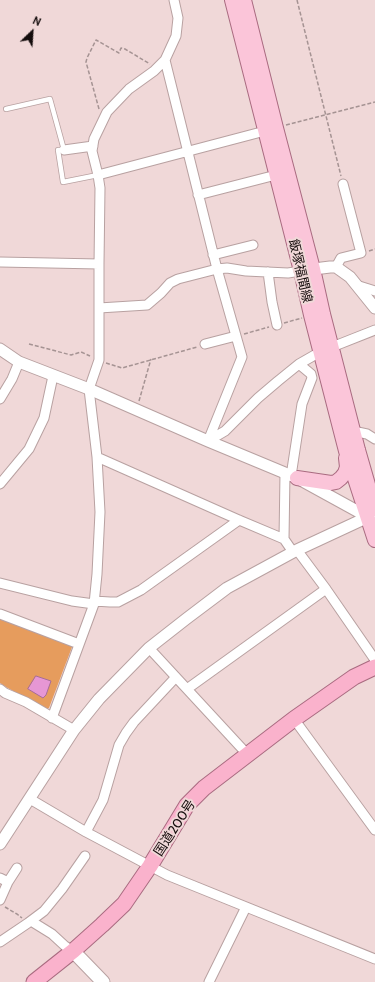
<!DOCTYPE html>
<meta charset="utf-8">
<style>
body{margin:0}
#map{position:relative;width:375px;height:982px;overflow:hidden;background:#f0d8d8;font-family:Cabin,sans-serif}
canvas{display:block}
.north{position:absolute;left:12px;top:12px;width:40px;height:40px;-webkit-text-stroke:3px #f0d8d8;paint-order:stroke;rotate:25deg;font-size:11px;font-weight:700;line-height:16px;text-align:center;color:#140c0c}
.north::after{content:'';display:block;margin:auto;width:14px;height:18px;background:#140c0c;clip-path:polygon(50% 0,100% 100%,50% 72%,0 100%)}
</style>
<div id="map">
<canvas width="375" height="982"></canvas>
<div class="north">N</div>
</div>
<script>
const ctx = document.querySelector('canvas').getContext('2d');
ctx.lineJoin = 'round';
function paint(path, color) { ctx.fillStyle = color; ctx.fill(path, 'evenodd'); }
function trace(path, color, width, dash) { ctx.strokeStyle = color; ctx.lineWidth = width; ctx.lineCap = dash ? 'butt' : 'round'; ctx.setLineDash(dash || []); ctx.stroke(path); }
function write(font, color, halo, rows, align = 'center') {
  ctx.font = font + ' Cabin,"Noto Sans JP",sans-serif'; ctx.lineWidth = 4; ctx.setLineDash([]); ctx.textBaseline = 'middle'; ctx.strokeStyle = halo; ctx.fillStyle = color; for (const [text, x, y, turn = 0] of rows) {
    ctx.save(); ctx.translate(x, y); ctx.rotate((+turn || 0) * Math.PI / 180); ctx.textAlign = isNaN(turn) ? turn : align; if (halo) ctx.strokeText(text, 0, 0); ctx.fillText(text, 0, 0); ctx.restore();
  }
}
paint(new Path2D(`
 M0 617 70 643 72 647 49 708 47 709 44 708 6 687 0 683Z`), '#e69c5d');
const water = new Path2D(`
 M36 676 51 681 46 695 43 698 28 689Z`);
paint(water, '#e697d4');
trace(water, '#a76d98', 1);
const service = new Path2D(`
 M6 109 50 99 64 150H58L63 182 98 175`);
const minor = new Path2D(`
 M165 60 217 269 242 357 208 441
 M64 150 93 146
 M98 175 265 131
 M198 195 276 175
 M213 255 253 245
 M0 262 99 264
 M336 267 341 258 361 253 343 184
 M268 272 272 302 277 325
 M356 285 375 291
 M99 308 147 305 161 293 170 283 178 279 217 269 227 268 246 271 288 273 301 271
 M205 344 236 336
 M332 347 375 330
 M0 399 12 379 19 362
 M353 431 367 434 375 439
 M208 441 225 431 258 398 278 381 299 364 320 352
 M97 457 239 520 284 539 293 552
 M291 476 302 404 312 378 311 374 299 364
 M0 484 29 449 44 418 53 376
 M284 539 285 473
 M297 550 326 589 375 660
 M0 583 72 601 94 604
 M94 601 110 602H118L141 590 239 520
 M0 614 79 644
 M149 648 247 754
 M0 689 5 693 26 702 74 730
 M187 689 326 589
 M52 718 94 604 97 574 100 512 97 457 89 389 99 360V264L100 188 98 175 92 151 94 139 107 112 129 89 154 71 165 60 176 36 178 18 174 0
 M294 719 375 830
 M30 799 86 832 167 875 375 959
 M86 832 103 800 119 745 126 733 134 722 176 677
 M0 878 8 882 0 900
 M8 882 17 868
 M31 921 52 934 65 946 73 951
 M0 942 28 923 44 911 62 889 85 856
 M209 982 246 907`);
const tertiary = new Path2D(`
 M306 270 330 267H336L350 277 375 308
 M0 349 19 362 89 389 208 441 297 478 368 517
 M0 844 74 730 99 699 149 648 186 619 227 588 297 550 368 517 374 514`);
const secondary = new Path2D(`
 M73 951 103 982`);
const primary = new Path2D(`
 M232 0 301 271 311 315 346 451 375 540
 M244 0 276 128 313 269 323 314 358 450 375 509
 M297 478 331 483 336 482 341 478 345 473 347 467 346 458`);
const trunk = new Path2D(`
 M34 982 73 951 102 925 124 904 150 866 187 805 204 788 294 719 354 677 375 667`);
trace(service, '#b8a1a1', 6);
trace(minor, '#b8a1a1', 11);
trace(tertiary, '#b8a1a1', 13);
trace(secondary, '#b8a1a1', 15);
trace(primary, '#a96b80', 16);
trace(trunk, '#a96b80', 17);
trace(new Path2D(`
 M297 0 341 176
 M99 109 86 62 87 58 96 40 119 53 121 48 125 49 150 64
 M286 125 375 102
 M369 251 375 249
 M284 323 302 318
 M244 334 269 327
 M29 344 71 355 81 352 90 356
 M106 363 122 368 197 347
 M139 401 151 359
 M5 907 17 914 22 918`), '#a59393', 1.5, [4, 2]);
trace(service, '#fff', 4.5);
trace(minor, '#fff', 9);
trace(tertiary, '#fff', 11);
trace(secondary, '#fff', 13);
trace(primary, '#fbc5d9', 14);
trace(trunk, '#fab2cc', 15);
write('13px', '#140c0c', '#f0d8d8', [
 ["飯塚福間線",300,271,77],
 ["国道200号",175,828,-57]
]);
</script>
